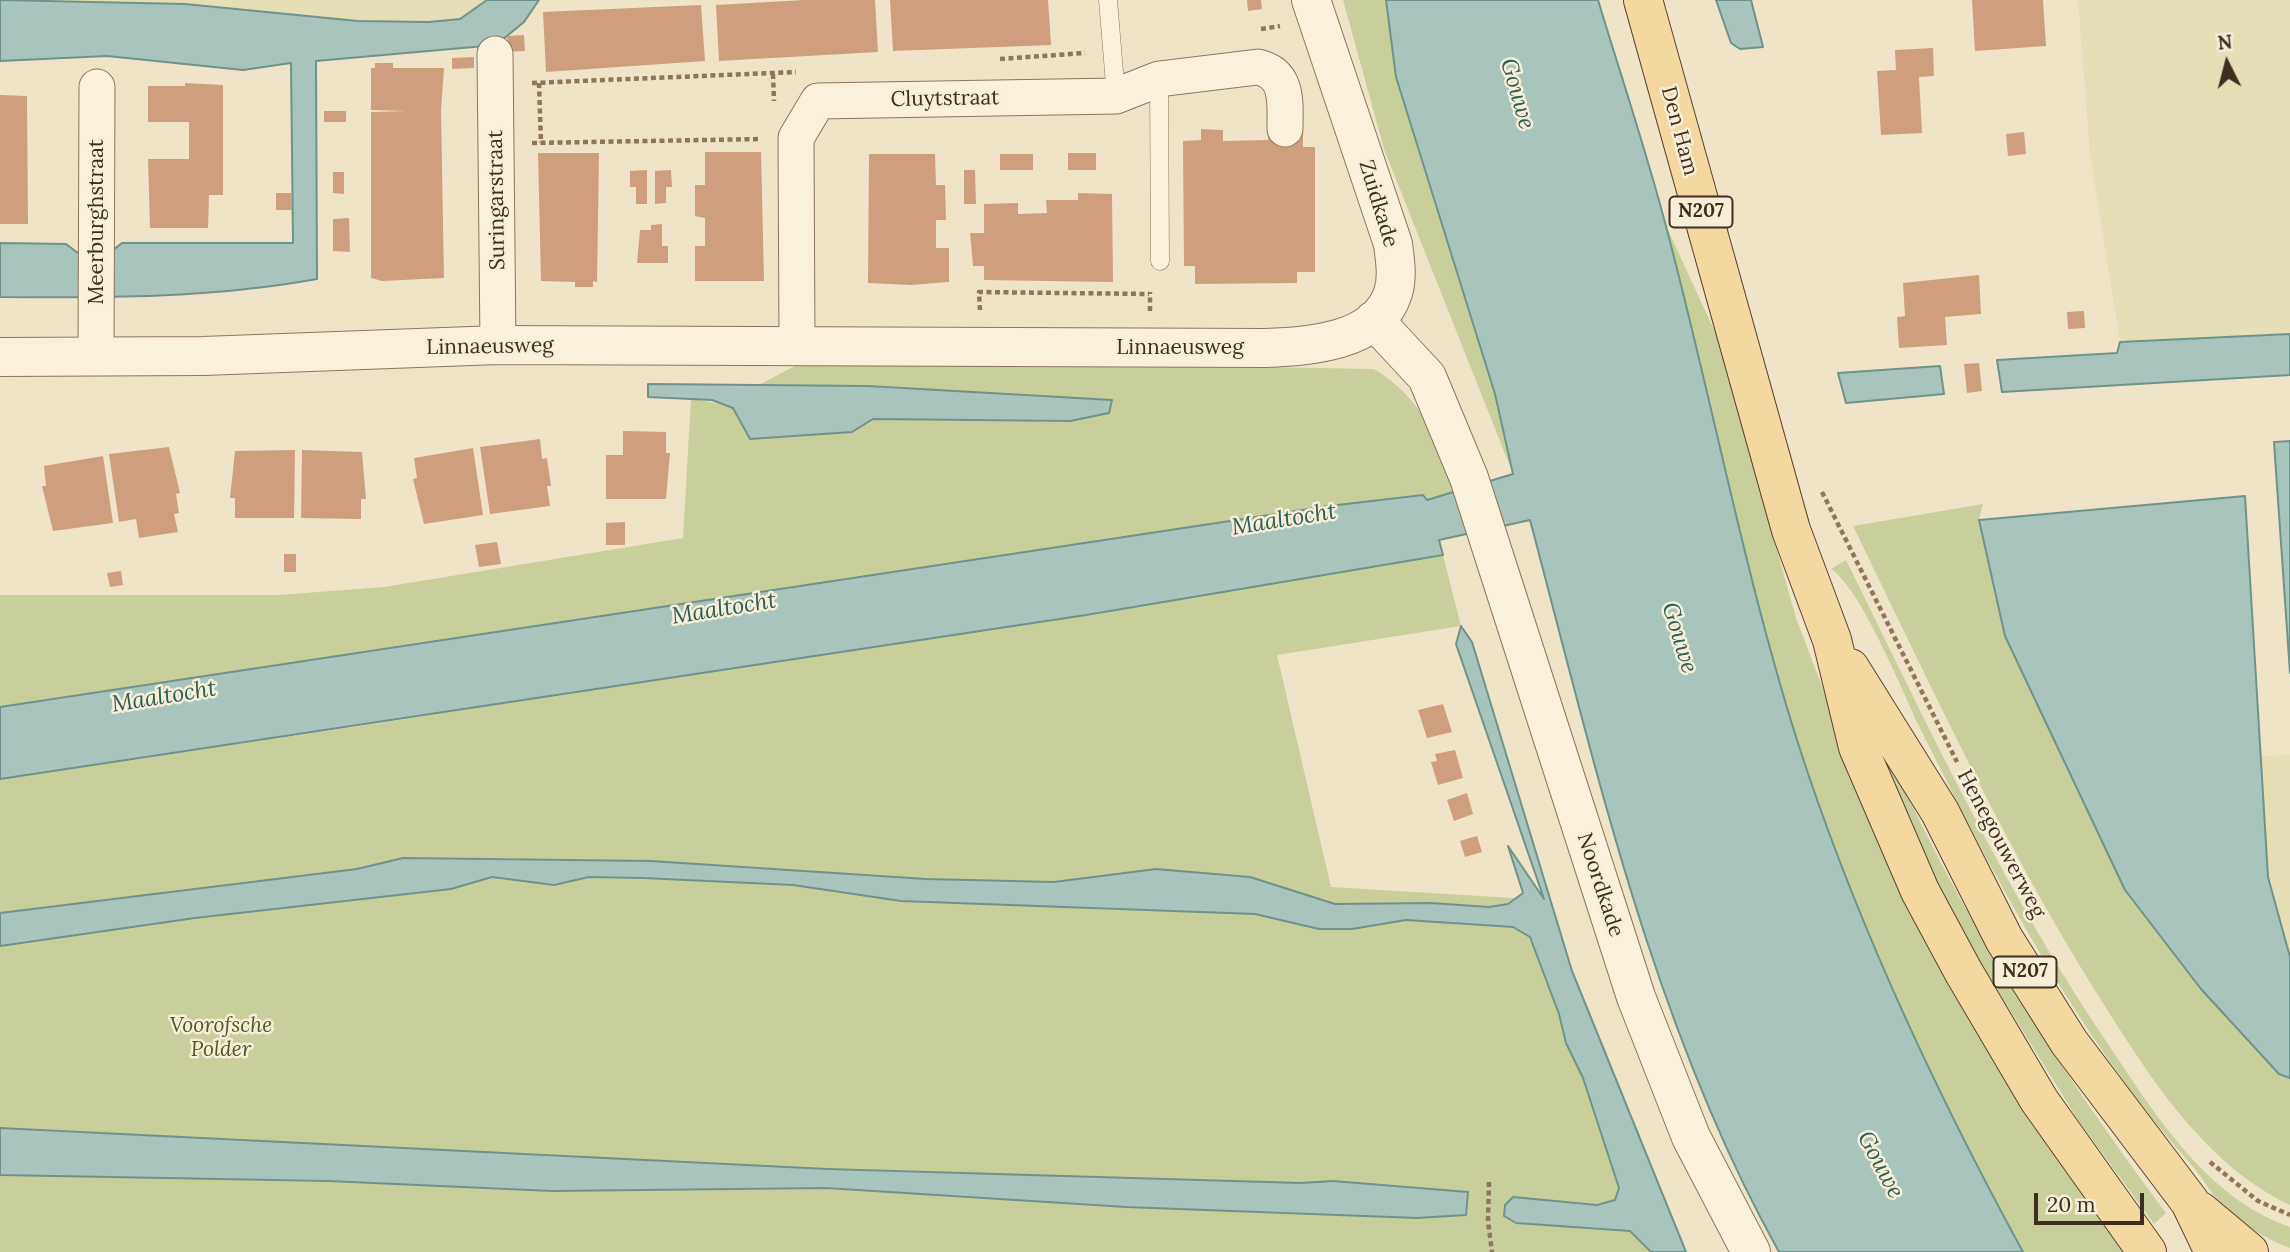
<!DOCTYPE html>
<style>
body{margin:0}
#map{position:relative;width:2290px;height:1252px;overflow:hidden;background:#f0e4c8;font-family:Lora,serif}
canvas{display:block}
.north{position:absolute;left:2192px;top:28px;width:70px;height:70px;-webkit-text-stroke:5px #f7eed8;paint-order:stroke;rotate:354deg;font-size:19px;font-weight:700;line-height:28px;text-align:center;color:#3d2e20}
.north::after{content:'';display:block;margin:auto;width:24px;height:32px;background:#3d2e20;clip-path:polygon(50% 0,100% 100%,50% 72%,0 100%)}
.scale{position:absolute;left:2034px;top:1193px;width:110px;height:32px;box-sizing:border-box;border:4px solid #3d2e20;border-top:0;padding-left:9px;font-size:21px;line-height:24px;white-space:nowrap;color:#3d2e20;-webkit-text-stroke:5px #f7eed8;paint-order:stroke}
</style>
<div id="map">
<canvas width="2290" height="1252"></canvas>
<div class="north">N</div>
<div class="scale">20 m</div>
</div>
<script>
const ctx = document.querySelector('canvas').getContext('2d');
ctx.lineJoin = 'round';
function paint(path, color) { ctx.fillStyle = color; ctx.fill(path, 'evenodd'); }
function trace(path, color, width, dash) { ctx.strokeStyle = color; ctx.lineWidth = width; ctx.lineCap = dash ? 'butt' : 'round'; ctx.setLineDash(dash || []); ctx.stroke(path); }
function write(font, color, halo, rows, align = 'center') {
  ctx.font = font + ' Lora,serif'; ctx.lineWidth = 5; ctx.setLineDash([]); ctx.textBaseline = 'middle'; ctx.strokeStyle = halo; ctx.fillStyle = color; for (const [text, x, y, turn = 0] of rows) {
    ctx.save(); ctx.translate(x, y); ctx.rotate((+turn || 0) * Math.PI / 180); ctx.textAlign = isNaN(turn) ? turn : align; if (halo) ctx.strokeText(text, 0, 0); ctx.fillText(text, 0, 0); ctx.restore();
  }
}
paint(new Path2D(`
 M60 0H487L460 19 429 22 358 21Z
 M2078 0H2290V334L2120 342 2090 154Z
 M2290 755V957L2268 877 2259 756Z`), '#e6deb5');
paint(new Path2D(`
 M1343 0H1386L1396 77 1495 394 1513 474 1384 149Z
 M1667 228 1716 334 1796 618 1858 781 2024 1111 2123 1252H2023C1934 1089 1856 919 1798 742 1743 575 1708 400 1667 228Z
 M808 359 1374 369C1424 399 1436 439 1457 491L1426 500 1423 495 1329 506 0 707V595H278L384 587 683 538 691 398 852 432 873 419 1070 421 868 386 755 387Z
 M1983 504 1979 520 2005 636 2125 890 2201 989 2279 1074 2290 1078V1205C2202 1163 2147 1073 2096 992 2003 843 1930 684 1853 526Z
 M1443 555 1461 626 1277 655 1331 887 1547 900 1546 903 1670 1252H0V779L380 723ZM1156 869 1250 877 1269 883Z
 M1846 560C1928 726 2006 894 2110 1047 2156 1116 2208 1199 2290 1227V1248C2263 1238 2235 1220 2216 1198 2208 1188 2202 1178 2194 1168 2078 1038 1995 879 1918 724 1901 688 1861 589 1831 569Z
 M1860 697C1893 766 1925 835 1962 902 2022 1010 2092 1114 2166 1213L2154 1224 2078 1120 1924 872Z`), '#c9cf9b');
const water = new Path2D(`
 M0 0 185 4 358 21 429 22 460 19 487 0H539L524 22 496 45 316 61 317 279C212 298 107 298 0 297V243L66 244 82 256 108 254 122 243H293L291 63 243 70 107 56 0 61Z
 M1386 0H1598C1621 76 1647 153 1667 230 1712 400 1744 572 1797 740 1854 918 1934 1089 2023 1252H1779C1653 1026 1596 768 1530 520L1439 540 1443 555 1086 615 0 779V707L1329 506 1423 495 1427 500 1513 474 1495 394 1396 77Z
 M1716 0H1751L1763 47 1740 49 1731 43Z
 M2290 334V375L2002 392 1997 360 2117 353 2120 342Z
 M1940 366 1944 394 1846 403 1838 373Z
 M648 384 868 386 1112 400 1109 413 1070 421 873 419 852 432 750 439 733 408 712 400 648 397Z
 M2290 441V673L2274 442Z
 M2245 496 2268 877 2290 957V1078L2279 1074 2201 989 2125 890 2005 636 1979 520Z
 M1461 626 1472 642 1572 971 1686 1252H1651L1630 1231 1516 1223 1504 1216 1505 1205 1513 1197 1597 1205 1615 1200 1619 1188 1583 1078 1566 1043 1559 1014 1530 937 1513 927 1406 920 1352 929H1319L1255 914 901 901 793 885 643 878 589 877 554 885 492 877 451 889 195 918 0 946V913L357 869 403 858 651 861 926 879 1054 882 1156 869 1250 877 1335 904 1431 903 1489 907 1508 904 1523 893 1508 846 1544 899 1456 644Z
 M0 1128 827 1169 1301 1183 1333 1181 1468 1192 1466 1215 1417 1218 1126 1207 826 1188 552 1191 328 1181 0 1175Z`);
paint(water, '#a9c4bc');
trace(water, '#6f938a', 2);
paint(new Path2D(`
 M804 0H875L878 52 719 61 716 5Z
 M890 0H1048L1051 45 893 51Z
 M1247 0H1261L1262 9 1248 11Z
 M1972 0H2043L2046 46 1975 51Z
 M701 5 705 61 546 72 543 12Z
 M524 35 525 51 508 52 507 36Z
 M1933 48 1934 76 1919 77 1922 133 1881 135 1877 71 1896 70 1895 50Z
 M474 57V68L452 69V58Z
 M375 63H393V68H444L441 111 444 278 382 281 371 278V112L407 111 371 110V68H375Z
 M185 83 223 85V195H209L208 228H150L148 159H189V122H148V86H185Z
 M0 95 27 96 28 224H0Z
 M324 111H346V122H324Z
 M1201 129 1223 130V141L1268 140V129H1303V147H1315V272H1297V283L1195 284V266H1184L1183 141 1201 140Z
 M2024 132 2026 154 2008 156 2006 134Z
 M705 152H761L764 281H695V246H705V218L695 216V185H705Z
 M538 153H599L597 282 593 281V287H575V282L541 281Z
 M1068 153H1096V170H1068Z
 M869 154H935L936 185H945L946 220H936V248H949V282L911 285 868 283Z
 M1000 154H1033V170H1000Z
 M647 170V204H636V187H630V171Z
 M671 170 672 187H666V203L655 204V171Z
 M964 170H975L976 204H964Z
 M333 172H344V194L333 193Z
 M276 193H292V210H276Z
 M1078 193 1112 194 1113 282 984 280V266H973L970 233H984V204L1018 203V214L1047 213 1046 200H1078Z
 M349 218 350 252 333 251V219Z
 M662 224V246H668V263H637L640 230H651V225Z
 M1979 275 1981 314 1945 317 1947 345 1899 348 1897 317 1905 316 1903 283Z
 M2084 311 2085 328 2068 329 2067 312Z
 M1979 363 1982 391 1967 393 1964 364Z
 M623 431 666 432V453H670L666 499H606V455H623Z
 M540 439 542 459 547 458 551 486H547L550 506 490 514 480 447Z
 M169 447 180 493 176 494 179 513 174 514 178 532 139 538 136 519 119 522 109 454Z
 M473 448 483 515 424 524 413 479 417 478 414 458Z
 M295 450 294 518H235V498H230L235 451Z
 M302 450 362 452 366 499H361V519L301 518Z
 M103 456 113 523 53 531 42 486H46L44 466Z
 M625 522V545H606V523Z
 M497 542 501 564 479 567 475 545Z
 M284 554H296V572H284Z
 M121 571 123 585 110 587 107 573Z
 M1443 704 1452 732 1427 738 1418 710Z
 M1455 750 1463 778 1438 785 1431 762 1437 761 1435 754Z
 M1467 793 1473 814 1454 821 1447 800Z
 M1477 836 1482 852 1465 857 1460 841Z`), '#cf9f7d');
const service = new Path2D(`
 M1108 0 1116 96
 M1159 79 1160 261`);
const minor = new Path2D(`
 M495 54 498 345
 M797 345 796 138 818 101 1116 96 1159 79 1258 67C1289 74 1285 103 1285 129
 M96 356 97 87`);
const tertiary = new Path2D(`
 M1374 320 1427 377 1469 478 1636 997 1691 1137 1751 1252
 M0 357 203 356 498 345 1265 348C1308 346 1377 343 1393 293 1398 277 1395 260 1393 244L1311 0`);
const primary = new Path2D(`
 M1643 0 1791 530 1832 640 1858 747 1920 891 1963 971 2039 1100 2147 1252
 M1850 668 1940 812 2004 939 2069 1042 2190 1202 2214 1252
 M2200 1211 2249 1252`);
trace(service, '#8d765c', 19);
trace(minor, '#8d765c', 37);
trace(tertiary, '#8d765c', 40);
trace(primary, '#5b4430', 40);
trace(new Path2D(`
 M1261 29 1280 26
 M1000 59 1085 53
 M773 74 774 101
 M532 83 796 72
 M539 83 541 143
 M532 143 761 139
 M980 310 979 292 1149 294
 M1150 311V292
 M1822 492 1957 762
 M2210 1162 2258 1201 2290 1215
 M1489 1182 1488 1221 1492 1252`), '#8d765c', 4.5, [5, 3.5]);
trace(service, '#faf1dc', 18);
trace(minor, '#faf1dc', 35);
trace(tertiary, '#faf1dc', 38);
trace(primary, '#f3d9a0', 38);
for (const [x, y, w] of [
 [1701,212,63],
 [2025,972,63]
]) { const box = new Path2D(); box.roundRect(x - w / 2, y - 15.5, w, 31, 5); ctx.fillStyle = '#f7eed8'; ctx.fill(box); trace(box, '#3d2e20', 2); }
write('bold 19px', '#3d2e20', null, [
 ["N207",1701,212],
 ["N207",2025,972]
]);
write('21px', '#3d2e20', '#f7eed8', [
 ["Cluytstraat",945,99,-1],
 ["Den Ham",1679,131,75],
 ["Suringarstraat",497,200,-91],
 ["Zuidkade",1378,204,73],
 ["Meerburghstraat",97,222,-90],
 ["Linnaeusweg",490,347,-1],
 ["Linnaeusweg",1180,348],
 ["Henegouwerweg",2001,844,62],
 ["Noordkade",1600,885,72]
]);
write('italic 21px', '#4d5a26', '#f7eed8', [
 ["Voorofsche",221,1026],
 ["Polder",221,1050]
]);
write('italic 23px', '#2f5d5a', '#f7eed8', [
 ["Gouwe",1517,94,74],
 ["Maaltocht",1284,520,-9],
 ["Maaltocht",724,609,-9],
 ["Gouwe",1679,638,73],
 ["Maaltocht",164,697,-9],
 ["Gouwe",1880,1165,62]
]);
</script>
